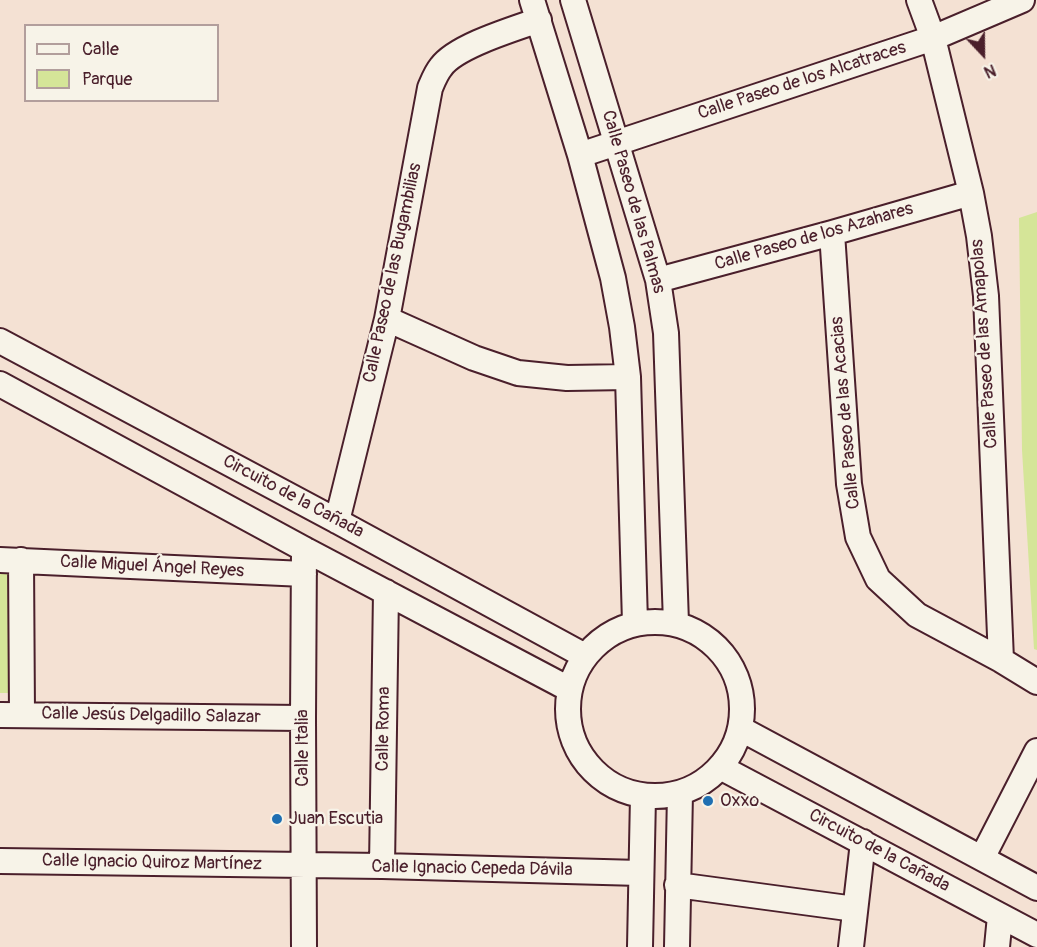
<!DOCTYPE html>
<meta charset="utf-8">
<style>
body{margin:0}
#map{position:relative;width:1037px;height:947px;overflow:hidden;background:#f4e1d3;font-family:Pangolin,sans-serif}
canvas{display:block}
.legend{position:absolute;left:24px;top:24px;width:195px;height:78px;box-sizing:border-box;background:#f7f3e8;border:2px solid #b29e9c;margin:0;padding:8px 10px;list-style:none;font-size:18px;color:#4a1f2b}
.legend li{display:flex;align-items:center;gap:12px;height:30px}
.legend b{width:30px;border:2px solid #b29e9c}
.north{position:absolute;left:953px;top:24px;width:60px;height:60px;-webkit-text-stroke:4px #f7f3e8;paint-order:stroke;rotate:158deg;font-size:16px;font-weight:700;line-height:24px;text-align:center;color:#4a1f2b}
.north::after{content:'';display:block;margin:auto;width:21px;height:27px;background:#4a1f2b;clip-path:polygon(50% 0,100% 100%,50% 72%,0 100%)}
</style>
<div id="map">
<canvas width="1037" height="947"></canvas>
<ul class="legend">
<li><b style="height:8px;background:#f7f3e8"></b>Calle</li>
<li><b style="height:16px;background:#d5e598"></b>Parque</li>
</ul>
<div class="north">N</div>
</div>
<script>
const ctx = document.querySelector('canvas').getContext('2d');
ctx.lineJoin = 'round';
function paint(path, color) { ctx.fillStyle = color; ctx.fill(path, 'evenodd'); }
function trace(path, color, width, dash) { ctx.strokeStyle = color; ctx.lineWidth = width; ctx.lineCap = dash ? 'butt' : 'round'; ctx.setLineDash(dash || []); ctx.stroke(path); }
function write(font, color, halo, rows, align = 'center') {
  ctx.font = font + ' Pangolin,sans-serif'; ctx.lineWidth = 4.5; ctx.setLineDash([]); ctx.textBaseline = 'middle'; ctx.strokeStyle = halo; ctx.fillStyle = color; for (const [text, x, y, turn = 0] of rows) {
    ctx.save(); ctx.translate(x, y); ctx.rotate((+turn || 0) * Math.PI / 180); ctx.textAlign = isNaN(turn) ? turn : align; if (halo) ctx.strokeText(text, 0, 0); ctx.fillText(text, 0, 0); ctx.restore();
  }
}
paint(new Path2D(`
 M1037 212V650L1034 649 1022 450 1019 218Z
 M0 571 11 572 10 693H0Z`), '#d5e598');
const minor = new Path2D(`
 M532 0 580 155 613 278 622 327 628 377 635 623
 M573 0 658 280 666 333 676 623
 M919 0 933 38 971 193 979 236 986 296 1001 660
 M580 155 933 38 1022 0
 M832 233 849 484 858 537 878 579 917 615 1001 660 1037 682
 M658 280 832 233 971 193
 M387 319 474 358 518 373 567 378 628 377
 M0 341 337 521 585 656
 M0 384 304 549 569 689
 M337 521 387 319 430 88C433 81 436 73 441 67 456 46 514 29 539 20
 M0 560 304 574
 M21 560 22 714
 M568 709a87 87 0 1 1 174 0a87 87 0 1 1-174 0Z
 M0 715 303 718
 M741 729 1037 888
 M720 767 1037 935
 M982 858 1037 751
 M0 861 382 866 640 873
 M382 866 386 592
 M677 885 855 909
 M304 947 303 718 304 549
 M640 947 643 796
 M677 947 680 793
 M851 947 863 842
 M997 947 1000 916`);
trace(minor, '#4a1f2b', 28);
trace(minor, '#f7f3e8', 24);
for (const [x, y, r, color] of [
 [708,801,6,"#1f6fb2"],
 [277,819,6,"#1f6fb2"]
]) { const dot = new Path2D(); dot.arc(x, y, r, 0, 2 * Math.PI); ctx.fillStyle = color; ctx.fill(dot); trace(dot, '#f7f3e8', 2); }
write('18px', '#4a1f2b', '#f7f3e8', [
 ["Calle Paseo de los Alcatraces",802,81,-18],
 ["Calle Paseo de las Palmas",633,202,74],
 ["Calle Paseo de los Azahares",814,237,-16],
 ["Calle Paseo de las Bugambilias",393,273,-78],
 ["Calle Paseo de las Amapolas",985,344,-94],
 ["Calle Paseo de las Acacias",846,413,-95],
 ["Circuito de la Cañada",293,497,28],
 ["Calle Miguel Ángel Reyes",152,567,3],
 ["Calle Jesús Delgadillo Salazar",151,716,1],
 ["Calle Roma",384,729,-89],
 ["Calle Italia",303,748,-90],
 ["Circuito de la Cañada",879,851,28],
 ["Calle Ignacio Quiroz Martínez",152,863,1],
 ["Calle Ignacio Cepeda Dávila",472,869,1]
]);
write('18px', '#4a1f2b', '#f7f3e8', [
 ["Oxxo",720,801],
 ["Juan Escutia",289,819]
], 'left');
</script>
